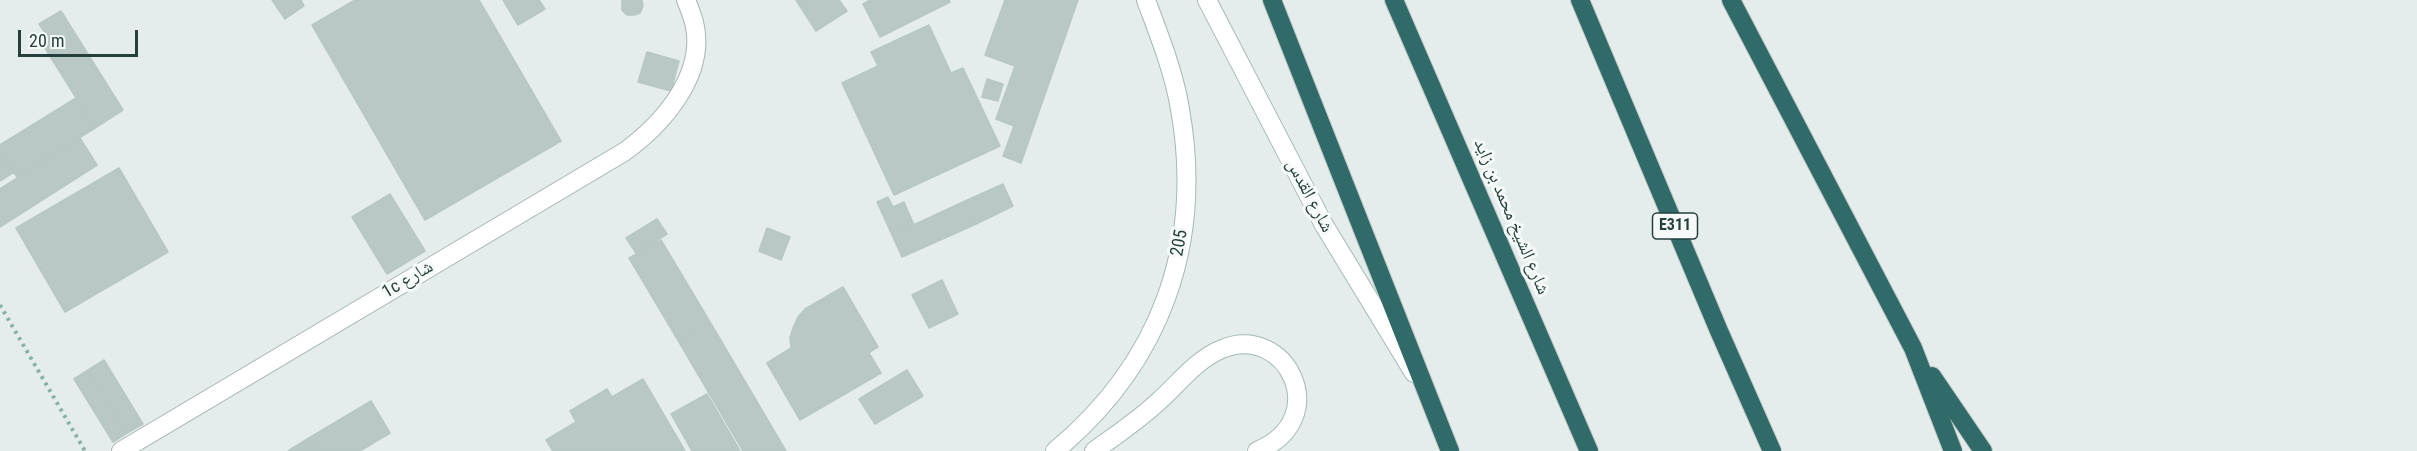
<!DOCTYPE html>
<meta charset="utf-8">
<style>
body{margin:0}
#map{position:relative;width:2417px;height:451px;overflow:hidden;background:#e4edeb;font-family:"Roboto Condensed",sans-serif}
canvas{display:block}
.scale{position:absolute;left:18px;top:30px;width:120px;height:27px;box-sizing:border-box;border:3px solid #243f3c;border-top:0;padding-left:8px;font-size:18px;line-height:21px;white-space:nowrap;color:#243f3c;-webkit-text-stroke:4px #f5faf8;paint-order:stroke}
</style>
<div id="map">
<canvas width="2417" height="451"></canvas>
<div class="scale">20 m</div>
</div>
<script>
const ctx = document.querySelector('canvas').getContext('2d');
ctx.lineJoin = 'round';
function paint(path, color) { ctx.fillStyle = color; ctx.fill(path, 'evenodd'); }
function trace(path, color, width, dash) { ctx.strokeStyle = color; ctx.lineWidth = width; ctx.lineCap = dash ? 'butt' : 'round'; ctx.setLineDash(dash || []); ctx.stroke(path); }
function write(font, color, halo, rows, align = 'center') {
  ctx.font = font + ' "Roboto Condensed","Noto Naskh Arabic",sans-serif'; ctx.lineWidth = 6; ctx.setLineDash([]); ctx.textBaseline = 'middle'; ctx.strokeStyle = halo; ctx.fillStyle = color; for (const [text, x, y, turn = 0] of rows) {
    ctx.save(); ctx.translate(x, y); ctx.rotate((+turn || 0) * Math.PI / 180); ctx.textAlign = isNaN(turn) ? turn : align; if (halo) ctx.strokeText(text, 0, 0); ctx.fillText(text, 0, 0); ctx.restore();
  }
}
const building = new Path2D(`
 M272 0H301L304 6 285 19Z
 M355 0H479L561 141 425 220 312 25Z
 M503 0H539L545 9 518 25Z
 M622 0H642L643 6 640 13 634 15H627L622 10Z
 M796 0H839L847 11 816 31Z
 M870 0H949L950 2 880 37 863 4Z
 M1005 0H1078L1021 163 1003 156 1014 126 996 119 1015 66 985 55Z
 M61 11 123 110 95 128 38 37 45 33 39 24Z
 M929 25 951 73 963 68 1000 146 894 195 842 83 878 66 871 52Z
 M647 52 679 61 671 91 638 82Z
 M987 79 1003 84 998 101 982 97Z
 M76 98 95 128 17 177 0 150V145Z
 M80 138 97 165 0 227V189Z
 M2 152 14 172 0 181V153Z
 M119 168 168 252 65 312 16 228Z
 M1003 184 1013 206 974 225 963 202Z
 M390 194 425 251 387 274 352 217Z
 M888 197 893 207 904 202 914 225 892 235 877 202Z
 M963 202 974 225 902 257 892 235Z
 M657 219 667 234 636 253 626 238Z
 M767 228 790 237 781 260 759 251Z
 M661 240 710 322 679 342 629 258Z
 M942 280 958 314 929 328 912 295Z
 M843 287 878 347 869 353 881 373 800 420 767 363 791 348 790 338 793 328 798 317 805 309Z
 M710 322 786 451H743L679 342Z
 M104 360 143 424 127 433 88 370Z
 M88 370 127 433 113 442 74 379Z
 M907 370 923 396 875 424 859 399Z
 M643 379 685 451H553L546 440 576 422 570 411 607 389 612 397Z
 M707 394 740 451H692L671 414Z
 M371 401 390 433 360 451H317L309 438Z
 M309 438 317 451H288Z`);
paint(building, '#b9c8c4');
trace(building, '#b7c7c3', 1.5);
const street = new Path2D(`
 M121 451 624 152C663 124 707 74 694 22 692 15 689 7 686 0`);
const secondary = new Path2D(`
 M1207 0 1324 225 1414 373
 M1055 451C1161 363 1204 244 1180 109 1174 72 1159 35 1146 0
 M1094 451C1116 435 1139 420 1159 401 1179 383 1197 359 1222 349 1286 322 1335 419 1257 451`);
const highway = new Path2D(`
 M1272 0 1450 451
 M1394 0 1589 451
 M1580 0 1719 331 1772 451
 M1731 0 1913 348 1953 451
 M1932 376 1983 451`);
trace(street, '#a7b5b3', 20);
trace(secondary, '#a3b9b5', 20);
trace(highway, '#c2c9c8', 20);
trace(new Path2D(`
 M0 305 85 451`), '#86b0aa', 4, [3, 4.5]);
trace(street, '#fff', 18);
trace(secondary, '#fff', 18);
trace(highway, '#306a69', 18);
for (const [x, y, w] of [
 [1675,226,45]
]) { const box = new Path2D(); box.roundRect(x - w / 2, y - 13, w, 26, 4.5); ctx.fillStyle = '#f5faf8'; ctx.fill(box); trace(box, '#243f3c', 1.5); }
write('bold 16px', '#243f3c', null, [
 ["E311",1675,226]
]);
write('18px', '#243f3c', '#f5faf8', [
 ["شارع القدس",1309,196,62],
 ["شارع الشيخ محمد بن زايد",1511,217,67],
 ["205",1180,243,-80],
 ["1c شارع",408,280,-31]
]);
</script>
